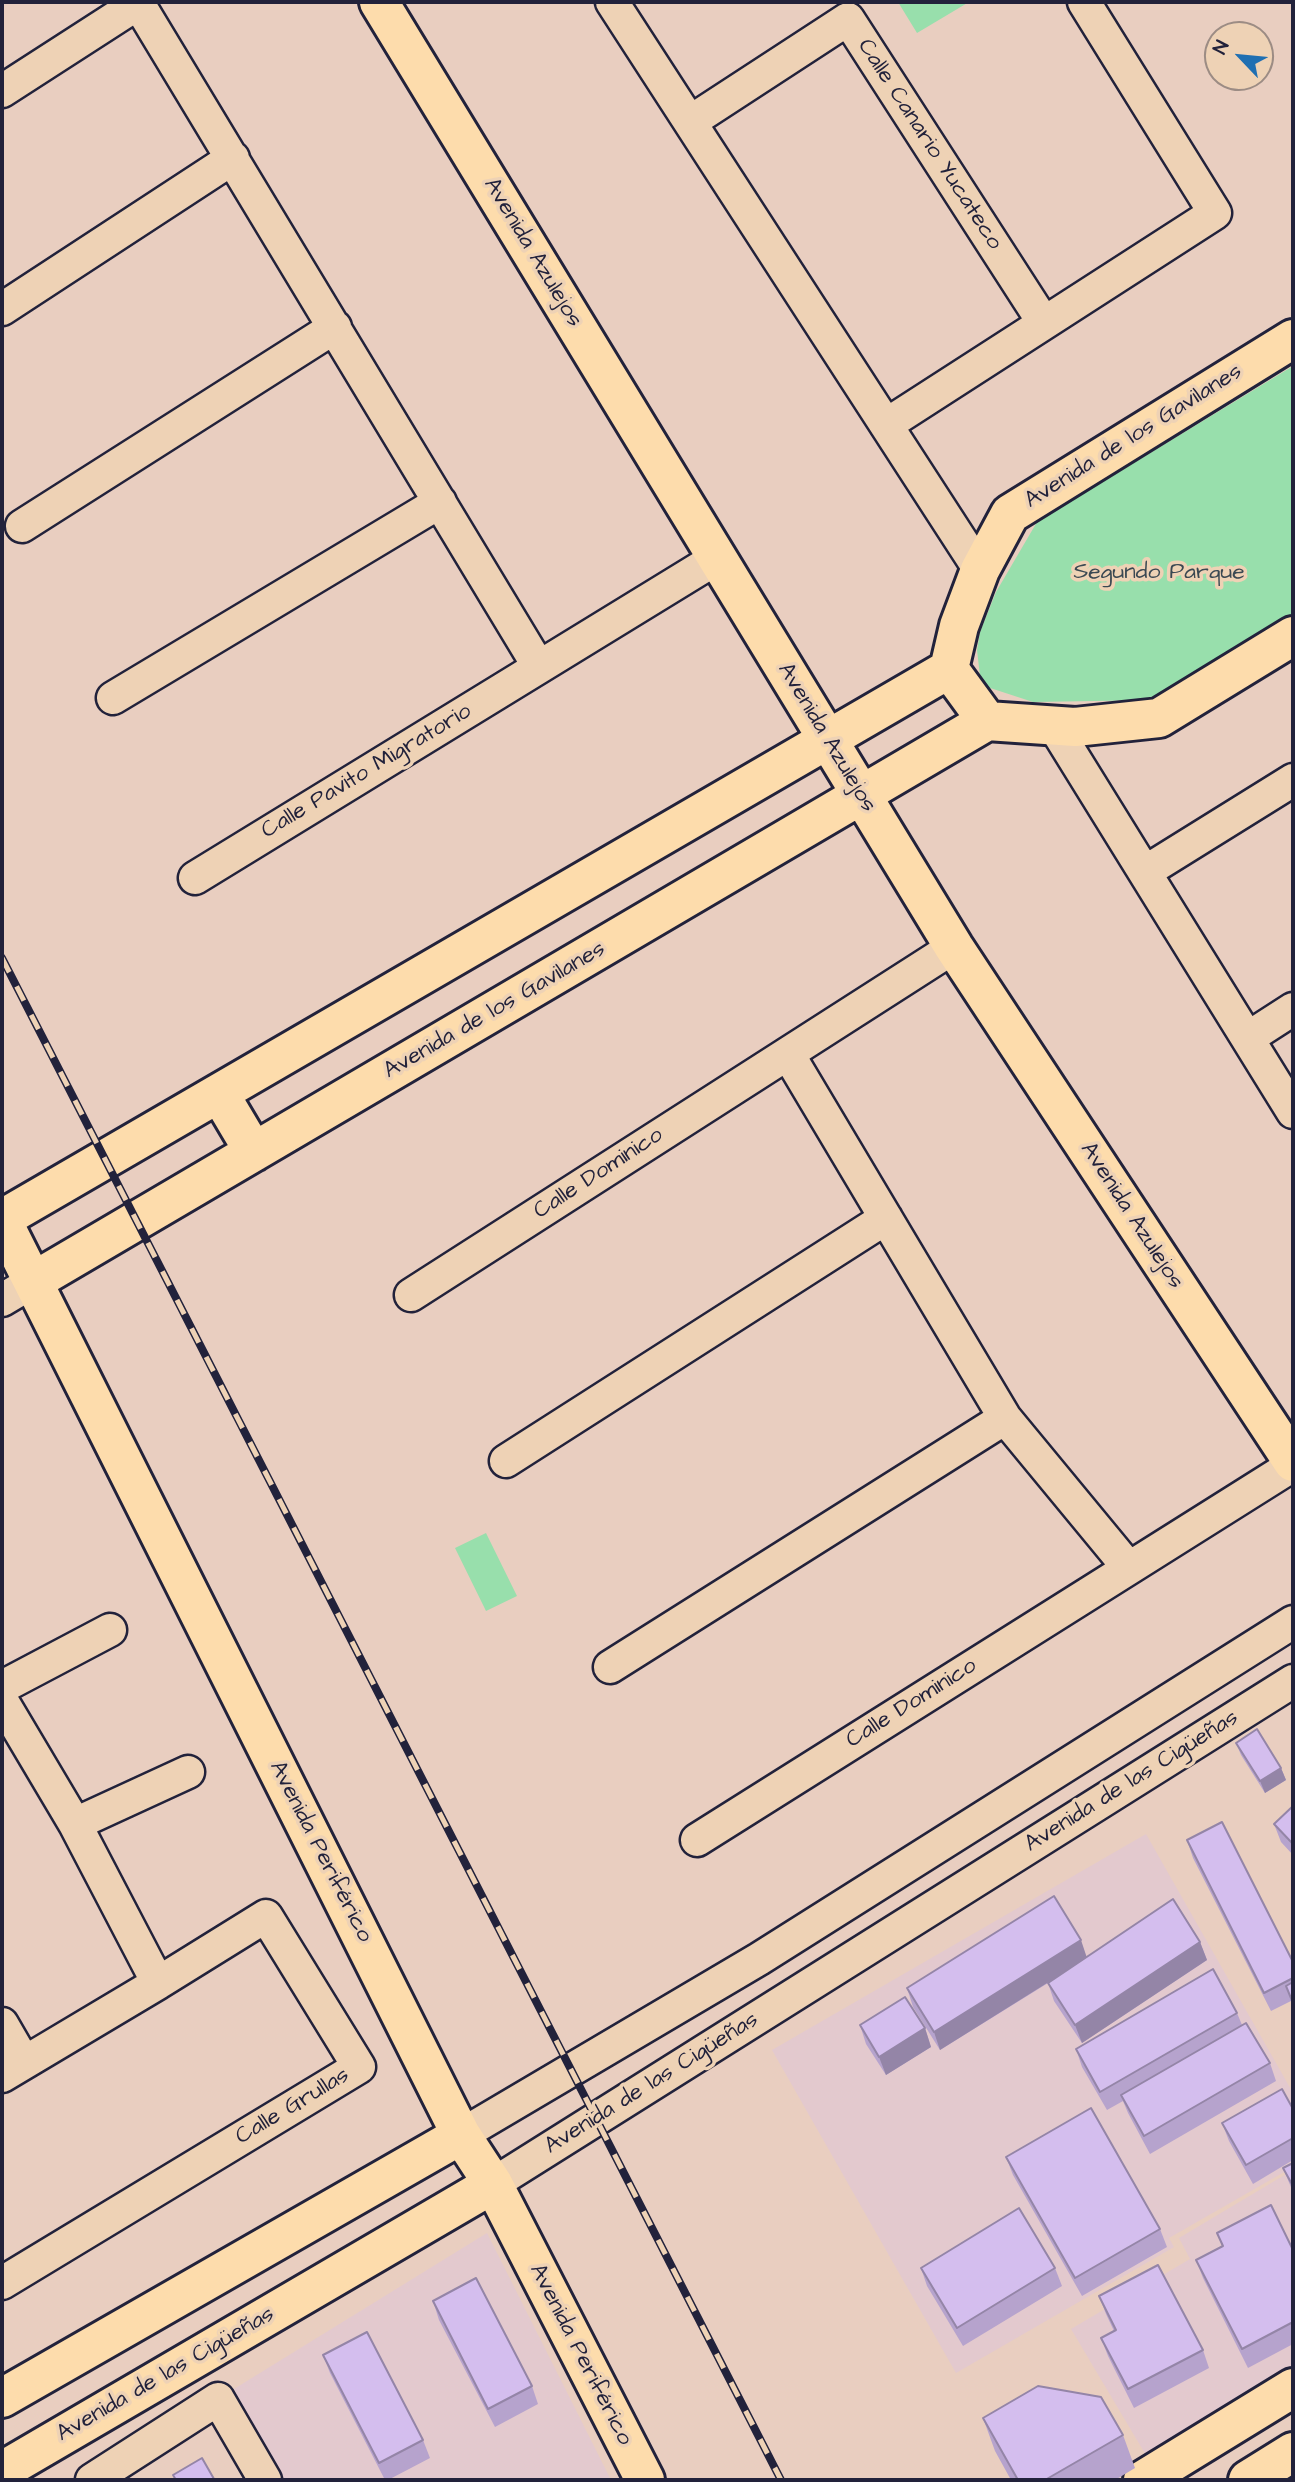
<!DOCTYPE html>
<meta charset="utf-8">
<style>
body{margin:0}
#map{position:relative;width:1295px;height:2482px;overflow:hidden;background:#e9cec0;font-family:"Architects Daughter",sans-serif}
canvas{display:block}
.frame{position:absolute;inset:0;border:4px solid #22223b;pointer-events:none}
.north{position:absolute;left:1204px;top:21px;width:70px;height:70px;box-sizing:border-box;background:#eed2b5;border:2px solid #9c8c84;border-radius:50%;rotate:296deg;font-size:19px;font-weight:700;line-height:28px;text-align:center;color:#22223b}
.north::after{content:'';display:block;margin:auto;width:24px;height:32px;background:#1f6fb2;clip-path:polygon(50% 0,100% 100%,50% 72%,0 100%)}
</style>
<div id="map">
<canvas width="1295" height="2482"></canvas>
<div class="frame"></div>
<div class="north">N</div>
</div>
<script>
const ctx = document.querySelector('canvas').getContext('2d');
ctx.lineJoin = 'round';
function paint(path, color) { ctx.fillStyle = color; ctx.fill(path, 'evenodd'); }
function trace(path, color, width, dash) { ctx.strokeStyle = color; ctx.lineWidth = width; ctx.lineCap = dash ? 'butt' : 'round'; ctx.setLineDash(dash || []); ctx.stroke(path); }
function write(font, color, halo, rows, align = 'center') {
  ctx.font = font + ' "Architects Daughter",sans-serif'; ctx.lineWidth = 7; ctx.setLineDash([]); ctx.textBaseline = 'middle'; ctx.strokeStyle = halo; ctx.fillStyle = color; for (const [text, x, y, turn = 0] of rows) {
    ctx.save(); ctx.translate(x, y); ctx.rotate((+turn || 0) * Math.PI / 180); ctx.textAlign = isNaN(turn) ? turn : align; if (halo) ctx.strokeText(text, 0, 0); ctx.fillText(text, 0, 0); ctx.restore();
  }
}
paint(new Path2D(`
 M1146 1834 1293 2093V2167L1169 2238 1174 2247 956 2373 772 2050Z
 M1293 2170V2376L1150 2462 1071 2329 1190 2259 1179 2238Z
 M487 2233 611 2480H283L234 2389Z`), '#e3c9ce');
paint(new Path2D(`
 M898 2H969L917 33Z
 M1293 366V616L1157 700 1033 702 981 685 977 650 980 632 996 592 1037 522Z
 M486 1533 517 1596 486 1611 455 1548Z`), '#98dfac');
const minor = new Path2D(`
 M612 2 980 570
 M138 3 539 667
 M2 91 140 2
 M690 122 848 19 1044 323
 M2 309 233 158
 M886 425 1215 213 1084 2
 M22 526 335 327
 M113 698 440 502
 M1054 726 1293 1112
 M1145 872 1293 780
 M195 878 717 558
 M1248 1038 1293 1009
 M788 1054 1005 1418 1128 1567
 M411 1295 954 947
 M2 1300 34 1281
 M506 1461 886 1218
 M610 1667 1005 1418
 M2 1687 110 1630
 M2 1701 75 1824 158 1983 266 1916 359 2067 2 2283
 M75 1824 188 1772
 M697 1840 1293 1465
 M2 2024 24 2062
 M2 2076 158 1983
 M461 2135 759 1959 1293 1622
 M493 2184 1293 1681
 M92 2480 218 2399 265 2480`);
const major = new Path2D(`
 M379 2 954 947 1293 1462
 M949 669 987 721
 M219 1093 254 1152
 M2 1219 949 669 959 626 980 570 1010 514 1293 339
 M2 1220 461 2135 493 2184 645 2480
 M34 1281 987 721 1075 727 1159 718 1293 636
 M2 2398 461 2135
 M2 2471 493 2184
 M1143 2480 1293 2388
 M1248 2480 1293 2452`);
trace(minor, '#22223b', 37);
trace(major, '#22223b', 44);
trace(minor, '#eed2b5', 32);
trace(major, '#fddcac', 38);
const rail = new Path2D(`
 M2 958 781 2480`);
trace(rail, '#22223b', 8);
trace(rail, '#eed2b5', 5, [16]);
paint(new Path2D(`
 M1236 1743 1281 1768 1286 1780 1265 1793 1241 1755Z
 M1293 1806V1855L1281 1842 1274 1824Z
 M1187 1840 1293 1962V2007L1291 2001 1271 2011 1193 1858Z
 M1200 1942 1207 1960 1082 2043 1054 2001 1048 1983 940 2050 913 2007 907 1988 1087 1957Z
 M1237 2013 1242 2025 1270 2063 1276 2081 1150 2154 1128 2113 1123 2101 1107 2110 1082 2067 1076 2049Z
 M860 2025 925 2028 931 2047 886 2075 866 2044Z
 M1293 2109V2160L1253 2184 1229 2141 1222 2123Z
 M1006 2157 1160 2229 1167 2247 1082 2296 1013 2175Z
 M1293 2163V2192L1283 2168Z
 M1217 2233 1293 2250V2344L1248 2368 1203 2278 1196 2260 1222 2246Z
 M921 2268H1055L1062 2286 963 2346 927 2286Z
 M1099 2296 1203 2350 1209 2368 1134 2408 1108 2356 1101 2338 1114 2331 1106 2314Z
 M433 2301 532 2386 538 2404 495 2427 439 2320Z
 M323 2355 423 2440 430 2458 388 2480H385L330 2373Z
 M983 2418 1123 2435 1135 2468 1115 2480H1011L995 2451Z`), '#b6a3cd');
paint(new Path2D(`
 M1281 1768 1286 1780 1265 1793 1260 1781Z
 M1081 1940 1087 1958 940 2050 934 2032Z
 M1200 1942 1207 1960 1082 2043 1075 2025Z
 M925 2028 931 2047 886 2075 879 2057Z`), '#9485a7');
const building = new Path2D(`
 M1257 1729 1281 1768 1260 1781 1236 1743Z
 M1293 1806V1844L1274 1824Z
 M1222 1822 1293 1962V1978L1264 1993 1187 1840Z
 M1054 1896 1081 1940 934 2032 907 1988Z
 M1173 1899 1200 1942 1075 2025 1048 1983Z
 M1213 1969 1237 2013 1100 2092 1076 2049Z
 M1293 1982V2003L1286 1986Z
 M905 1997 925 2028 879 2057 860 2025Z
 M1246 2023 1270 2063 1144 2136 1121 2095Z
 M1282 2089 1293 2109V2138L1246 2165 1222 2123Z
 M1091 2108 1160 2229 1075 2278 1006 2157Z
 M1293 2163V2186L1283 2168Z
 M1271 2205 1293 2250V2322L1242 2349 1196 2260 1223 2246 1217 2233Z
 M1019 2208 1055 2268 957 2328 921 2268Z
 M1158 2265 1203 2350 1128 2389 1101 2338 1116 2330 1099 2296Z
 M476 2278 532 2386 488 2409 433 2301Z
 M367 2332 423 2440 379 2463 323 2355Z
 M1038 2386 1101 2397 1123 2435 1045 2480H1018L983 2418Z
 M202 2458 214 2479 211 2480H176L173 2475Z`);
paint(building, '#d4beee');
trace(building, '#9485a7', 2);
write('23px', '#22223b', '#eed2b5', [
 ["Calle Canario Yucateco",929,145,57],
 ["Avenida Azulejos",532,253,59],
 ["Avenida de los Gavilanes",1134,437,-32],
 ["Avenida Azulejos",826,738,59],
 ["Calle Pavito Migratorio",367,772,-31],
 ["Avenida de los Gavilanes",495,1011,-30],
 ["Calle Dominico",599,1174,-33],
 ["Avenida Azulejos",1131,1216,57],
 ["Calle Dominico",912,1704,-32],
 ["Avenida de las Cigüeñas",1132,1782,-32],
 ["Avenida Periférico",320,1852,63],
 ["Avenida de las Cigüeñas",652,2084,-32],
 ["Calle Grullas",293,2107,-31],
 ["Avenida Periférico",580,2355,63],
 ["Avenida de las Cigüeñas",166,2375,-30]
]);
write('23px', '#3a4852', '#eed2b5', [
 ["Segundo Parque",1159,573]
]);
</script>
